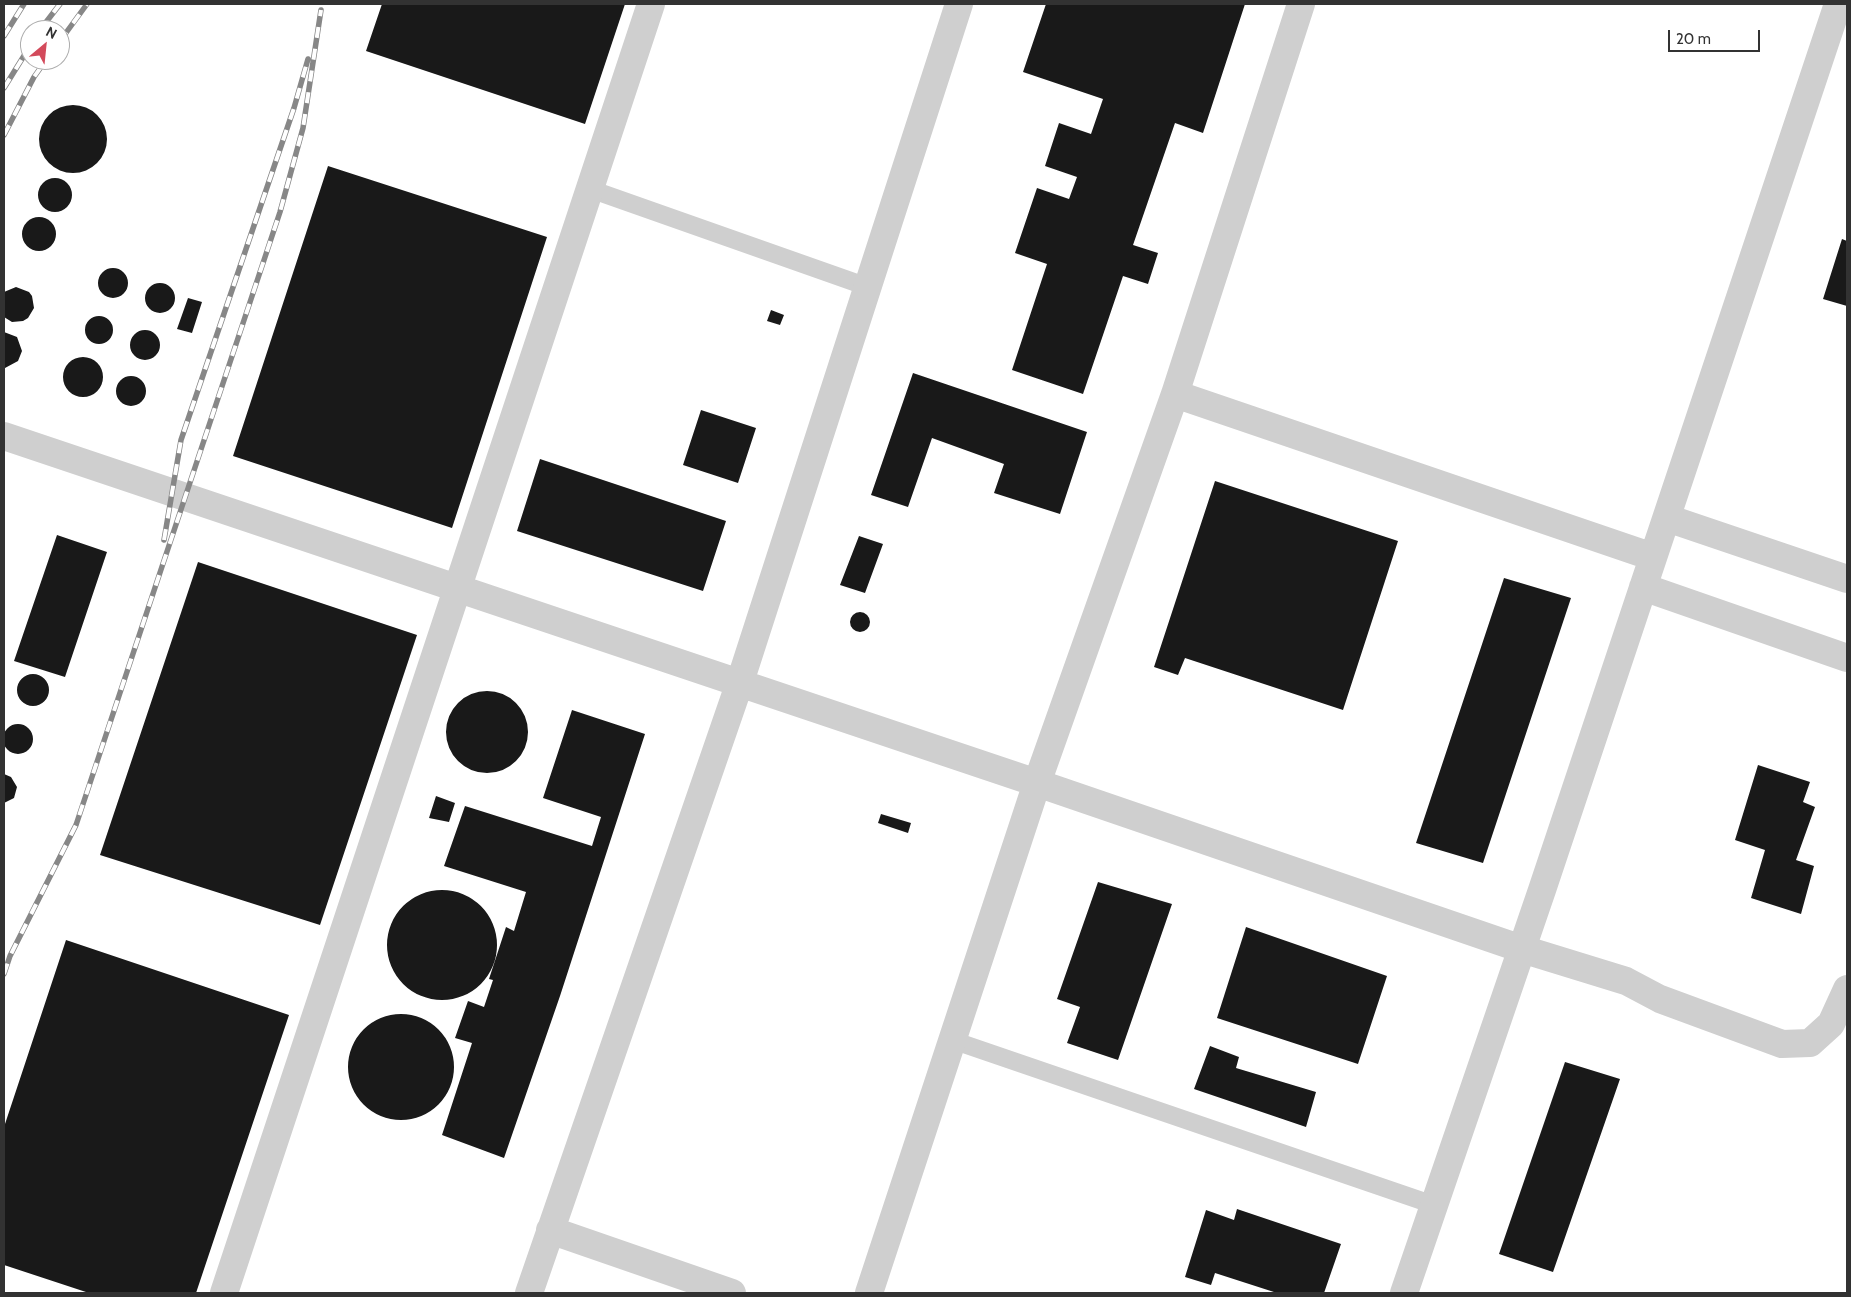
<!DOCTYPE html>
<style>
body{margin:0}
#map{position:relative;width:1851px;height:1297px;overflow:hidden;background:#fff;font-family:Cabin,sans-serif}
canvas{display:block}
.frame{position:absolute;inset:0;border:5px solid #323232;pointer-events:none}
.north{position:absolute;left:20px;top:20px;width:50px;height:50px;box-sizing:border-box;background:#fff;border:1px solid #adadad;border-radius:50%;rotate:28deg;font-size:14px;font-weight:700;line-height:20px;text-align:center;color:#323232}
.north::after{content:'';display:block;margin:auto;width:18px;height:22px;background:#d34a5b;clip-path:polygon(50% 0,100% 100%,50% 72%,0 100%)}
.scale{position:absolute;left:1668px;top:30px;width:92px;height:22px;box-sizing:border-box;border:2px solid #323232;border-top:0;padding-left:6px;font-size:15px;line-height:18px;white-space:nowrap;color:#323232;-webkit-text-stroke:4px #fff;paint-order:stroke}
</style>
<div id="map">
<canvas width="1851" height="1297"></canvas>
<div class="frame"></div>
<div class="north">N</div>
<div class="scale">20 m</div>
</div>
<script>
const ctx = document.querySelector('canvas').getContext('2d');
ctx.lineJoin = 'round';
function paint(path, color) { ctx.fillStyle = color; ctx.fill(path, 'evenodd'); }
function trace(path, color, width, dash) { ctx.strokeStyle = color; ctx.lineWidth = width; ctx.lineCap = dash ? 'butt' : 'round'; ctx.setLineDash(dash || []); ctx.stroke(path); }
paint(new Path2D(`
 M382 4H625L585 124 366 51Z
 M1046 4H1245L1203 133 1175 123 1133 245 1158 253 1148 284 1123 276 1083 394 1012 370 1047 264 1015 253 1037 188 1069 199 1077 177 1045 166 1059 123 1091 134 1103 99 1023 72Z
 M39 139a34 34 0 1 1 68 0a34 34 0 1 1-68 0Z
 M328 166 547 237 452 528 233 456Z
 M38 195a17 17 0 1 1 34 0a17 17 0 1 1-34 0Z
 M22 234a17 17 0 1 1 34 0a17 17 0 1 1-34 0Z
 M1842 239 1847 241V306L1823 299Z
 M98 283a15 15 0 1 1 30 0a15 15 0 1 1-30 0Z
 M145 298a15 15 0 1 1 30 0a15 15 0 1 1-30 0Z
 M16 287 29 292 32 296 34 308 28 318 23 321 12 322 4 317V292Z
 M188 298 202 302 192 333 177 329Z
 M771 310 784 315 780 325 767 321Z
 M85 330a14 14 0 1 1 28 0a14 14 0 1 1-28 0Z
 M130 345a15 15 0 1 1 30 0a15 15 0 1 1-30 0Z
 M4 332 17 337 22 351 18 361 5 368Z
 M63 377a20 20 0 1 1 40 0a20 20 0 1 1-40 0Z
 M913 373 1087 432 1060 514 994 493 1004 464 932 438 908 507 871 495Z
 M116 391a15 15 0 1 1 30 0a15 15 0 1 1-30 0Z
 M701 410 756 428 738 483 683 465Z
 M540 459 726 521 703 591 517 531Z
 M1215 481 1398 541 1343 710 1185 658 1178 675 1154 667Z
 M57 535 107 552 65 677 14 661Z
 M859 536 883 544 865 593 840 585Z
 M198 562 417 635 320 925 100 855Z
 M1504 578 1571 598 1483 863 1416 843Z
 M850 622a10 10 0 1 1 20 0a10 10 0 1 1-20 0Z
 M17 690a16 16 0 1 1 32 0a16 16 0 1 1-32 0Z
 M446 732a41 41 0 1 1 82 0a41 41 0 1 1-82 0Z
 M572 710 645 734 560 996 504 1158 442 1135 472 1043 455 1038 468 1001 484 1007 493 980 489 979 506 927 514 931 526 892 444 866 465 806 592 846 601 817 543 798Z
 M3 739a15 15 0 1 1 30 0a15 15 0 1 1-30 0Z
 M1758 765 1810 782 1803 802 1815 807 1796 860 1814 866 1801 914 1751 898 1765 850 1735 840Z
 M4 774 11 777 17 787 14 798 4 803Z
 M436 796 455 803 449 822 429 818Z
 M881 814 911 823 908 833 878 823Z
 M1098 882 1172 904 1118 1060 1067 1043 1080 1007 1057 999Z
 M387 945a55 55 0 1 1 110 0a55 55 0 1 1-110 0Z
 M1246 927 1387 976 1358 1064 1217 1018Z
 M66 940 289 1015 196 1293H89L4 1265V1127Z
 M348 1067a53 53 0 1 1 106 0a53 53 0 1 1-106 0Z
 M1210 1046 1239 1057 1236 1068 1316 1092 1306 1127 1194 1089Z
 M1565 1062 1620 1079 1553 1272 1499 1254Z
 M1237 1209 1341 1244 1324 1293H1277L1215 1273 1211 1285 1185 1277 1206 1210 1234 1220Z`), '#191919');
trace(new Path2D(`
 M590 189 868 287
 M952 1040 1434 1205`), '#cfcfcf', 18);
trace(new Path2D(`
 M1175 394 1653 557
 M4 436 1037 783 1522 949 1626 981 1660 999 1782 1044 1810 1043 1831 1024 1847 989
 M1667 518 1847 579
 M1643 587 1847 658
 M550 1230 732 1293
 M224 1293 651 4
 M529 1293 740 682 959 4
 M869 1293 1037 783 1175 394 1301 4
 M1404 1293 1542 890 1838 4`), '#cfcfcf', 28);
const rail = new Path2D(`
 M40 30 60 4
 M4 36 24 4
 M60 41 87 4
 M4 88 30 46
 M4 135 34 77 46 60
 M164 540 181 440 294 108 308 59
 M4 974 10 956 76 825 280 212 303 128 321 10`);
trace(rail, '#878787', 5.5);
trace(rail, '#fff', 4, [11]);
</script>
